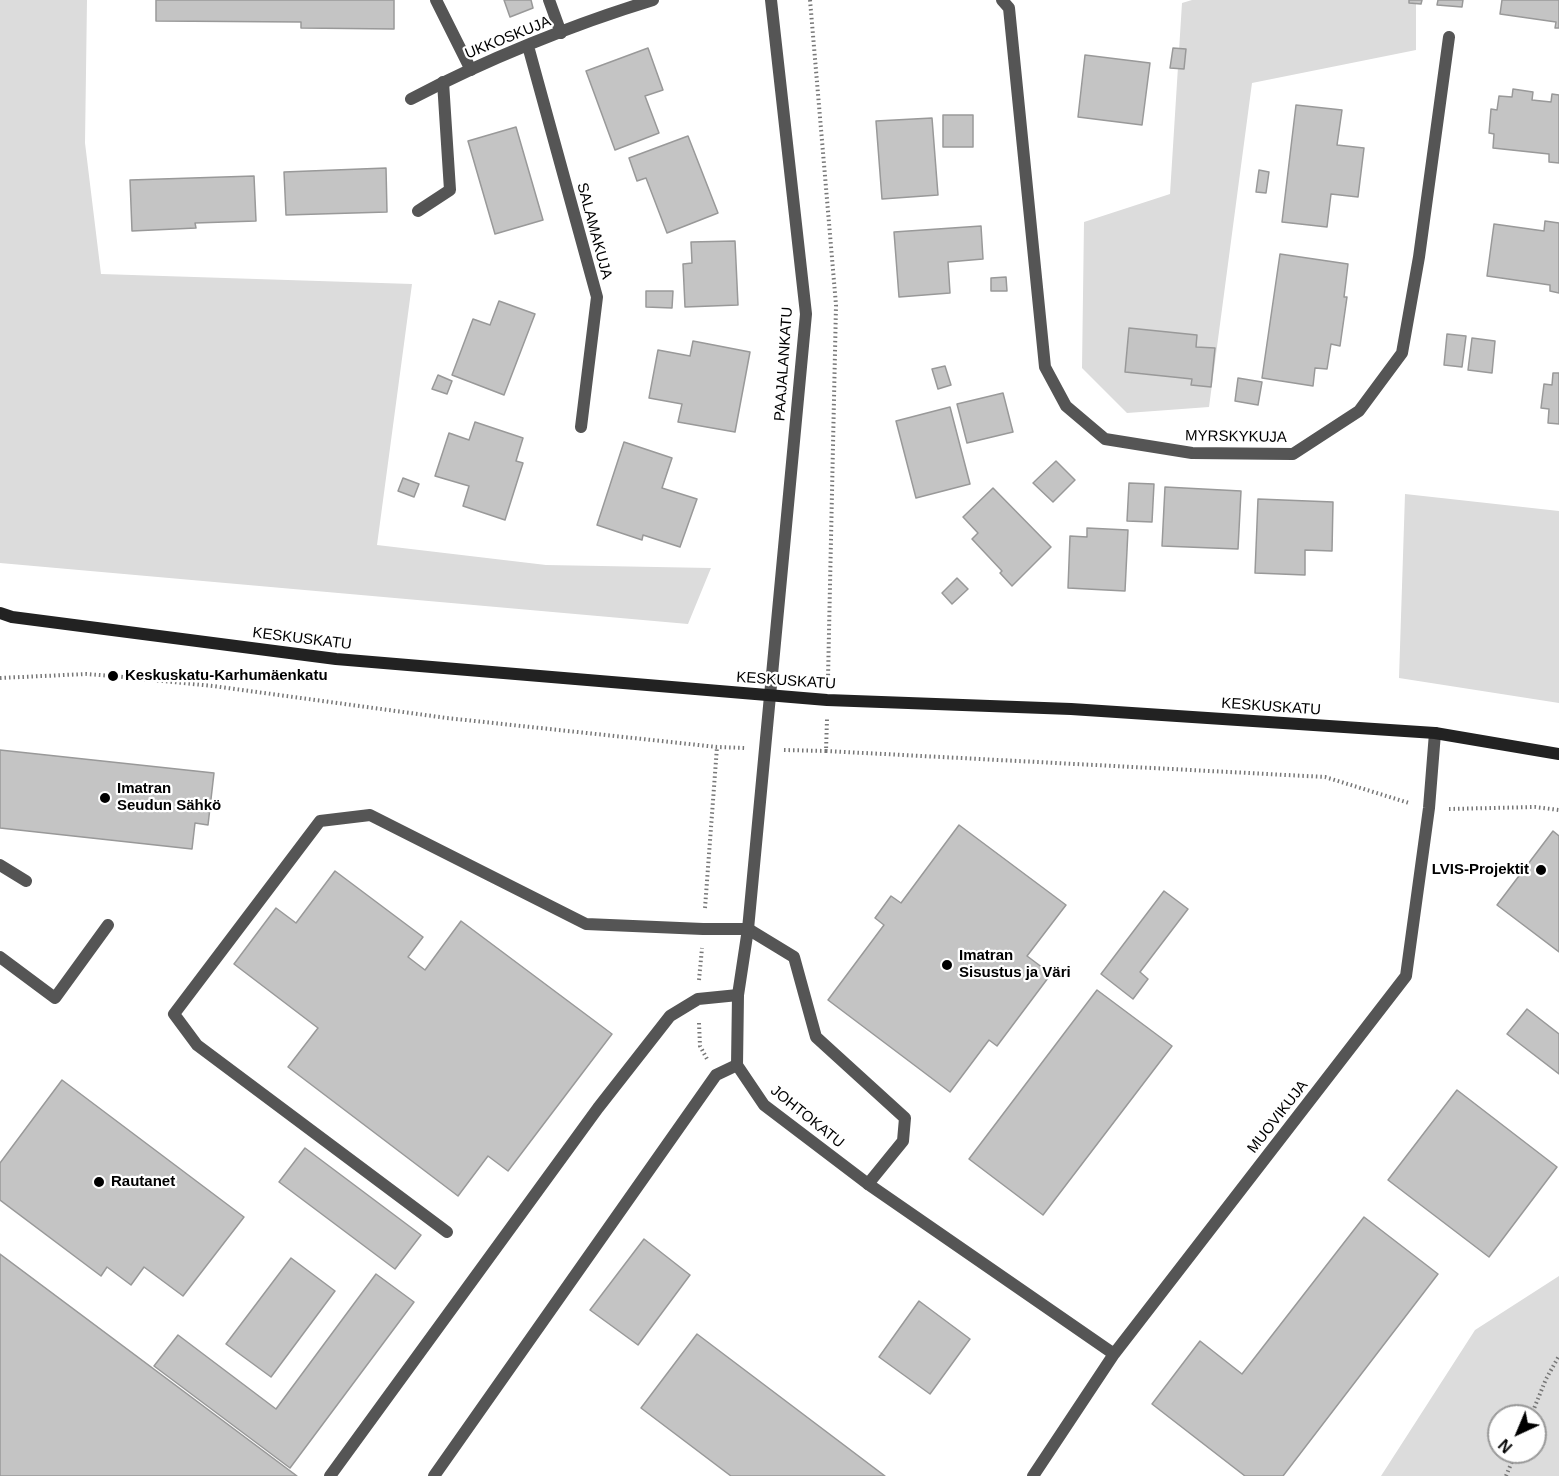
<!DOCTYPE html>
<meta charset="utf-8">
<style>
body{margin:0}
#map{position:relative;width:1559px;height:1476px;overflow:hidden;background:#fff;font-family:Arial,sans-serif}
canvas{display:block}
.north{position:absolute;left:1487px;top:1404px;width:60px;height:60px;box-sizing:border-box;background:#fff;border:2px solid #999;border-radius:50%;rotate:224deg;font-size:16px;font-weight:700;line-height:24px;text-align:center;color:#000}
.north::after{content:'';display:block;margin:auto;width:21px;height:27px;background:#000;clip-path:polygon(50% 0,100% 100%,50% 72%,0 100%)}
</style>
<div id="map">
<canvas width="1559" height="1476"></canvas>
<div class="north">N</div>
</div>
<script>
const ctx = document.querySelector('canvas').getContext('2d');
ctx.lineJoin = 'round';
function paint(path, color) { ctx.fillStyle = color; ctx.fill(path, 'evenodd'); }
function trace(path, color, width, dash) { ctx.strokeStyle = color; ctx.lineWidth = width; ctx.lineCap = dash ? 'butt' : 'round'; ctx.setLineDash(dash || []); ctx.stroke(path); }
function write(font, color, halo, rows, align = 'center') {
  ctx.font = font + ' Arial,sans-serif'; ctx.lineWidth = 4.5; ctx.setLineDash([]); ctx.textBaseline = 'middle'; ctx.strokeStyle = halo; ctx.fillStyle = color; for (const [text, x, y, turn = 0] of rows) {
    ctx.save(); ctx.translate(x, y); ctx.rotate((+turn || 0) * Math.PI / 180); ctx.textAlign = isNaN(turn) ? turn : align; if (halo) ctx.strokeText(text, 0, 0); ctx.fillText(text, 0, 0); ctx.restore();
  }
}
paint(new Path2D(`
 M0 0H87L85 143 101 274 412 284 377 545 546 565 711 568 688 624 0 563Z
 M1192 0H1416V50L1252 83 1209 407 1127 413 1082 368 1084 222 1170 194 1182 3Z
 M1405 494 1559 511V703L1399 678Z
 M1559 1276V1476H1381L1475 1330ZM1499 1416H1535V1452H1499Z`), '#dcdcdc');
const building = new Path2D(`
 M156 0H394V29L301 28V22L156 21Z
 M504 0H531L533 8 510 17Z
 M1409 0H1422L1421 4 1409 3Z
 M1438 0H1463L1462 7 1437 5Z
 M1502 0H1559V28H1555L1556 22 1500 14Z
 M648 48 663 90 645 96 659 133 615 150 586 71Z
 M1173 48 1186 49 1184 69 1170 68Z
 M1085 55 1150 63 1142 125 1078 117Z
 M1513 89 1533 92 1532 100 1551 102 1552 94 1559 95V163L1549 162V154L1493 148 1494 134 1489 133 1491 109 1497 110 1499 96 1512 97Z
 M1296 105 1342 110 1337 145 1364 148 1358 197 1331 194 1327 227 1282 222Z
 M943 115H973V147H943Z
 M932 118 938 195 882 199 876 121Z
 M516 127 543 220 495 234 468 141Z
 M688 136 718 213 667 233 646 178 637 181 629 158Z
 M386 168 387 212 286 215 284 172Z
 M1259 170 1269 172 1266 193 1256 192Z
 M254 176 256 221 195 223 196 228 132 231 130 180Z
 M1545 221 1559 223V293L1550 291V285L1487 276 1494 224 1544 231Z
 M981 226 983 259 948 262 950 293 899 297 894 232Z
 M735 241 738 305 685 307 683 264 692 263 691 242Z
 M1280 254 1348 264 1344 297H1347L1340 346 1331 344 1327 369 1315 368 1313 386 1262 378Z
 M1006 277 1007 291H991V278Z
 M646 291H673L672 308 646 307Z
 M499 301 535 314 504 395 452 375 473 319 490 325Z
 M1129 328 1197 335 1196 347 1215 348 1211 387 1191 385 1192 379 1125 372Z
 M1447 334 1466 336 1462 367 1444 365Z
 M1472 338 1495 341 1492 373 1468 370Z
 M693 341 750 352 735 432 678 422 682 404 649 398 658 350 690 356Z
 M945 366 951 385 938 389 932 369Z
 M1553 373H1559V424L1548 423 1549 409 1541 408 1544 384 1552 385Z
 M438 375 452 381 447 394 432 389Z
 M1238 378 1262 382 1258 405 1235 401Z
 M1003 393 1013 432 967 443 957 404Z
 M950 407 970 484 916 498 896 421Z
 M475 422 523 438 516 461 523 463 505 520 463 506 469 486 435 476 449 433 469 440Z
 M624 442 672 458 662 488 697 499 680 547 643 535 642 540 597 525Z
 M1056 461 1075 480 1053 502 1033 483Z
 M403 478 419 484 414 497 398 491Z
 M1129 483 1154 484 1152 522 1127 521Z
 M1165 487 1241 491 1238 549 1162 546Z
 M993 488 1051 547 1012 586 1000 573 1002 571 972 539 978 533 963 517Z
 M1258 499 1333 502 1332 551 1305 550V575L1255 573Z
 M1087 528 1128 530 1125 591 1068 588 1070 536 1087 537Z
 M957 578 968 589 952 604 942 593Z
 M0 750 214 773 208 825 195 823 192 849 0 828Z
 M959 825 1066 905 1027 956 1051 974 997 1046 989 1040 950 1092 828 1000 884 925 875 918 891 896 901 903Z
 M1553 831 1559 836V952L1497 905Z
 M335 871 423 937 408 957 425 970 461 921 612 1034 508 1171 488 1156 458 1196 288 1067 318 1028 234 964 276 908 296 923Z
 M1164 891 1188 909 1140 972 1148 979 1133 999 1101 974Z
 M1097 990 1172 1046 1043 1215 969 1159Z
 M1527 1009 1559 1034V1074L1507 1034Z
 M62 1080 244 1217 183 1296 144 1267 131 1285 107 1267 101 1276 0 1200V1163Z
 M1457 1090 1557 1167 1489 1257 1388 1180Z
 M305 1148 421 1235 395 1269 279 1182Z
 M1364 1217 1438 1274 1283 1476H1245L1152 1404 1200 1341 1242 1374Z
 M644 1239 690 1275 638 1345 590 1310Z
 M0 1254 297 1476H0Z
 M291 1258 335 1291 271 1377 226 1344Z
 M376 1274 414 1302 290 1468 154 1366 178 1335 276 1409Z
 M919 1301 970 1339 930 1394 879 1357Z
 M697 1334 885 1476H731L641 1408Z`);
paint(building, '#c4c4c4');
trace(building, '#999', 1.5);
trace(new Path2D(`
 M810 0 836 305 828 679
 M0 678 86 674 113 676 213 686 447 718 717 747 746 748
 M784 750 826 751 827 719
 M826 751 1325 777 1409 803
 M1449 809 1535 807 1559 810
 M705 908 717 747
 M699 980 702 948
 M699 1023 700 1046 707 1059
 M1531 1416 1546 1379 1559 1356
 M1506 1476 1516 1452`), '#777', 4, [1.5, 3]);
trace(new Path2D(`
 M436 0 471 70
 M549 0 561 33
 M418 211 450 190 443 82
 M0 865 26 881
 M0 957 55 998 108 925
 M447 1232 197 1045 174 1014 320 821 370 815 586 924 703 929H748L794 957 816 1037 905 1118 903 1141 868 1184
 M330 1476 598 1108 670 1016 698 999 738 995
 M434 1476 716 1075 737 1065`), '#555', 12);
trace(new Path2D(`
 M771 0 806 314 748 929 738 995 737 1065 764 1105 868 1184 1114 1354
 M1002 0 1009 8 1045 367 1066 406 1105 439 1192 453 1293 454 1359 411 1402 353 1419 257 1449 37
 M528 46 597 297 581 427
 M411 99C485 60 574 24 653 0
 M1033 1476 1114 1354 1406 976 1429 808 1435 733`), '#555', 12);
trace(new Path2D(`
 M0 613 12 617 336 659 827 700 1071 709 1435 733 1559 754`), '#222', 12);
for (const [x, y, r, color] of [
 [113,676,6,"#000"],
 [105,798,6,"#000"],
 [1541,870,6,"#000"],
 [947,965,6,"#000"],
 [99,1182,6,"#000"]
]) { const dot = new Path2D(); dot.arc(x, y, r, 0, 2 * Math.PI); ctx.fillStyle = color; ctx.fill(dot); trace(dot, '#fff', 2); }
write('15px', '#000', '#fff', [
 ["UKKOSKUJA",508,38,-22],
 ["SALAMAKUJA",594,231,75],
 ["PAAJALANKATU",784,364,-86],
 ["MYRSKYKUJA",1236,437,1],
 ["KESKUSKATU",302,639,7],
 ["KESKUSKATU",786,681,4],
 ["KESKUSKATU",1271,707,4],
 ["JOHTOKATU",807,1117,39],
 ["MUOVIKUJA",1278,1117,-52]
]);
write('bold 15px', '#000', '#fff', [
 ["Keskuskatu-Karhumäenkatu",125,676],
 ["Imatran",117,789],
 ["Seudun Sähkö",117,806],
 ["LVIS-Projektit",1529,870,"right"],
 ["Imatran",959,956],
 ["Sisustus ja Väri",959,973],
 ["Rautanet",111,1182]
], 'left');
</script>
